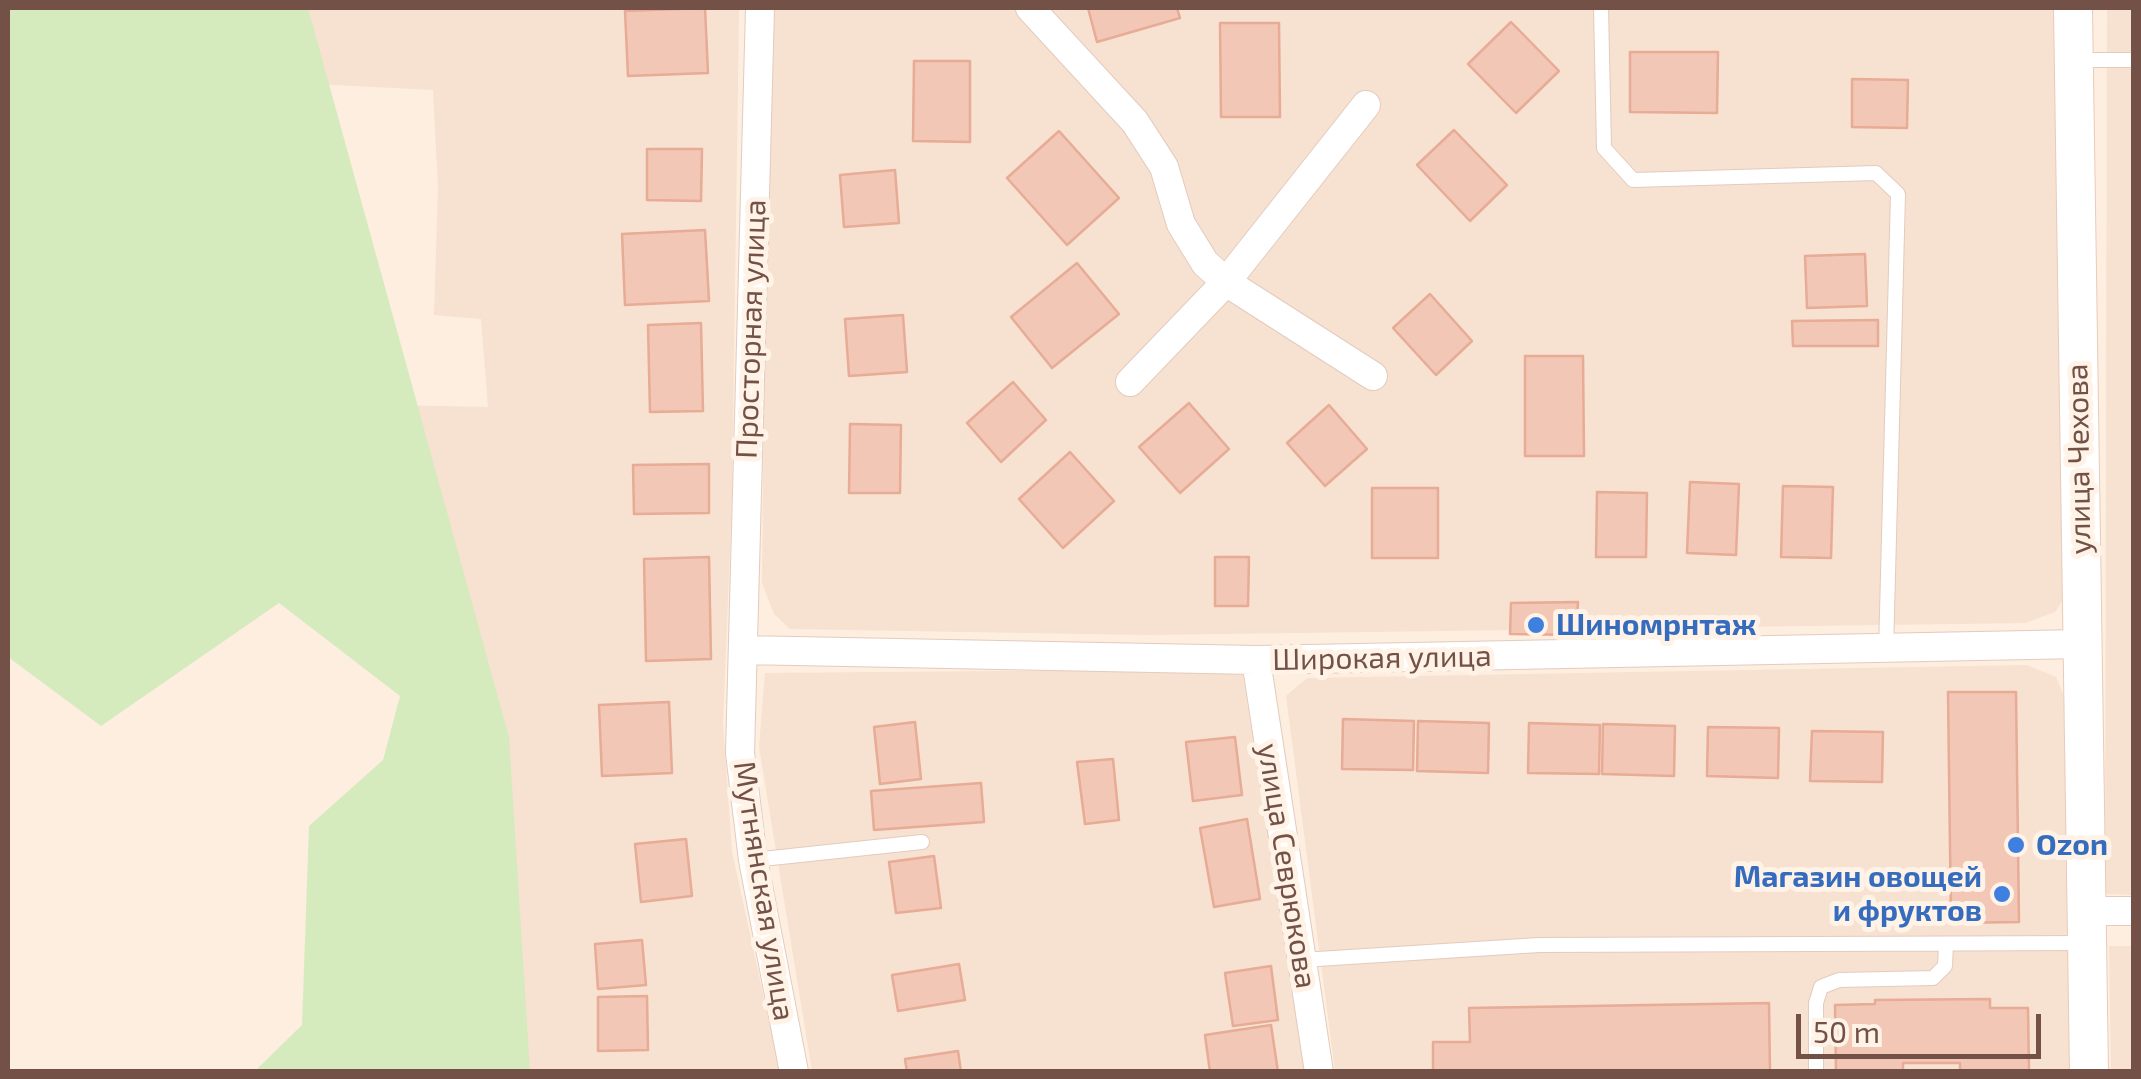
<!DOCTYPE html>
<meta charset="utf-8">
<style>
body{margin:0}
#map{position:relative;width:2141px;height:1079px;overflow:hidden;background:#fdeedf;font-family:"Exo 2",sans-serif}
canvas{display:block}
.frame{position:absolute;inset:0;border:10px solid #745146;pointer-events:none}
.scale{position:absolute;left:1796px;top:1014px;width:245px;height:45px;box-sizing:border-box;border:5px solid #745146;border-top:0;padding-left:12px;font-size:30px;line-height:35px;white-space:nowrap;color:#745146;-webkit-text-stroke:8px #fff2e6;paint-order:stroke}
</style>
<div id="map">
<canvas width="2141" height="1079"></canvas>
<div class="frame"></div>
<div class="scale">50 m</div>
</div>
<script>
const ctx = document.querySelector('canvas').getContext('2d');
ctx.lineJoin = 'round';
function paint(path, color) { ctx.fillStyle = color; ctx.fill(path, 'evenodd'); }
function trace(path, color, width, dash) { ctx.strokeStyle = color; ctx.lineWidth = width; ctx.lineCap = dash ? 'butt' : 'round'; ctx.setLineDash(dash || []); ctx.stroke(path); }
function write(font, color, halo, rows, align = 'center') {
  ctx.font = font + ' "Exo 2",sans-serif'; ctx.lineWidth = 10; ctx.setLineDash([]); ctx.textBaseline = 'middle'; ctx.strokeStyle = halo; ctx.fillStyle = color; for (const [text, x, y, turn = 0] of rows) {
    ctx.save(); ctx.translate(x, y); ctx.rotate((+turn || 0) * Math.PI / 180); ctx.textAlign = isNaN(turn) ? turn : align; if (halo) ctx.strokeText(text, 0, 0); ctx.fillText(text, 0, 0); ctx.restore();
  }
}
paint(new Path2D(`
 M273 8H739L732 496 723 724 732 852 780 1071H494L344 404 488 407 481 319 434 315 438 187 433 90 296 83Z
 M768 8H2057L2067 584 2063 600 2055 612 2025 623 1147 635 790 629 774 614 762 583Z
 M2107 8H2133L2134 895 2105 894Z
 M2027 665 2056 677 2068 705 2074 1071H1335L1286 696 1307 678Z
 M1242 669 1307 1071H812L759 747 765 673Z
 M2109 946H2133V1071H2111Z`), '#f7e1d0');
paint(new Path2D(`
 M8 8H308L509 737 530 1071H255L302 1025 309 826 383 760 400 696 279 603 101 726 8 657Z`), '#d5ebbe');
const building = new Path2D(`
 M705 8 708 73 628 76 625 11Z
 M1088 8H1177L1180 18 1097 42Z
 M1511 22 1559 71 1516 113 1468 64Z
 M1220 23H1279L1280 117H1221Z
 M1630 52H1718L1717 113 1630 112Z
 M914 61H970V142L913 141Z
 M1852 79 1908 80 1907 128 1852 127Z
 M1454 130 1507 185 1470 221 1417 165Z
 M1059 131 1119 198 1067 245 1007 178Z
 M647 149H702L701 201 647 200Z
 M895 170 899 223 844 227 840 175Z
 M705 230 709 301 625 305 622 234Z
 M1865 254 1867 306 1807 308 1805 256Z
 M1077 263 1119 314 1052 368 1011 317Z
 M1430 294 1472 341 1436 375 1393 328Z
 M903 315 907 372 849 376 845 319Z
 M1878 320V346H1793L1792 321Z
 M701 323 703 411 650 412 648 325Z
 M1525 356H1583L1584 456H1525Z
 M1013 382 1046 420 1001 462 967 423Z
 M1189 403 1229 449 1180 493 1139 447Z
 M1329 405 1367 449 1325 486 1287 443Z
 M850 424 901 425 900 493H849Z
 M1070 452 1114 501 1063 548 1019 499Z
 M709 464V513L634 514 633 465Z
 M1690 482 1739 484 1736 555 1687 553Z
 M1783 486 1833 487 1831 558 1781 557Z
 M1372 488H1438V558H1372Z
 M1597 492 1647 493 1646 557H1596Z
 M709 557 711 659 646 661 644 559Z
 M1215 557H1249L1248 606H1215Z
 M1578 602 1576 635 1510 634 1511 603Z
 M1948 692H2016L2019 922 1951 923Z
 M669 702 672 773 602 776 599 705Z
 M1343 719 1414 721 1413 770 1342 769Z
 M1418 721 1489 723 1488 773 1417 771Z
 M915 722 921 779 880 784 874 727Z
 M1529 723 1600 725 1599 774 1528 773Z
 M1603 724 1675 726 1674 776 1602 774Z
 M1708 727 1779 728 1778 778 1707 776Z
 M1812 731 1883 732 1882 782 1810 781Z
 M1235 737 1242 795 1193 801 1186 742Z
 M1113 759 1119 820 1085 824 1077 762Z
 M981 783 984 822 874 830 871 791Z
 M1247 819 1260 899 1214 907 1200 828Z
 M686 839 692 896 641 902 635 844Z
 M934 856 941 908 896 913 889 862Z
 M642 940 646 985 598 989 595 944Z
 M959 964 965 1000 898 1011 892 975Z
 M1271 966 1278 1020 1233 1026 1225 973Z
 M647 996 648 1050 598 1051V997Z
 M1990 999V1008H2028L2029 1072H1960V1063H1903V1072H1836L1835 1005 1875 1004V1000Z
 M1769 1003 1770 1072H1433V1042H1470L1469 1008Z
 M1271 1025 1278 1072H1210L1205 1035Z
 M958 1051 961 1072H907L905 1059Z`);
paint(building, '#f3c7b6');
trace(building, '#e7ab96', 2.5);
const lane = new Path2D(`
 M1601 8 1604 148 1633 180 1876 173 1898 194 1886 651
 M2074 60H2134
 M753 860 922 842
 M1302 960 1539 945 2086 943
 M1816 1072V1003L1821 987 1839 980 1933 978 1945 966 1946 944`);
const street = new Path2D(`
 M760 8 740 753 753 860 794 1072
 M1030 8 1135 122 1164 167 1181 224 1205 263 1226 282 1373 376
 M1130 382 1226 282 1366 105
 M743 650 1256 660 2081 644
 M1256 660 1319 1072
 M2086 911H2134`);
const secondary = new Path2D(`
 M2073 8 2089 1072`);
trace(lane, '#e3cbbe', 16);
trace(street, '#e3cbbe', 30);
trace(secondary, '#e8cbbb', 40);
trace(lane, '#fff', 14);
trace(street, '#fff', 28);
trace(secondary, '#fff', 38);
for (const [x, y, r, color] of [
 [1536,625,10,"#3f7fe0"],
 [2016,845,10,"#3f7fe0"],
 [2002,894,10,"#3f7fe0"]
]) { const dot = new Path2D(); dot.arc(x, y, r, 0, 2 * Math.PI); ctx.fillStyle = color; ctx.fill(dot); trace(dot, '#fff2e6', 4); }
write('30px', '#745146', '#fff2e6', [
 ["Просторная улица",751,329,-88],
 ["улица Чехова",2079,459,-91],
 ["Широкая улица",1382,658,-1],
 ["улица Севрюкова",1287,866,81],
 ["Мутнянская улица",764,891,81]
]);
write('bold 30px', '#366cbe', '#fff2e6', [
 ["Шиномрнтаж",1556,625],
 ["Ozon",2036,845],
 ["Магазин овощей",1982,877,"right"],
 ["и фруктов",1982,911,"right"]
], 'left');
</script>
